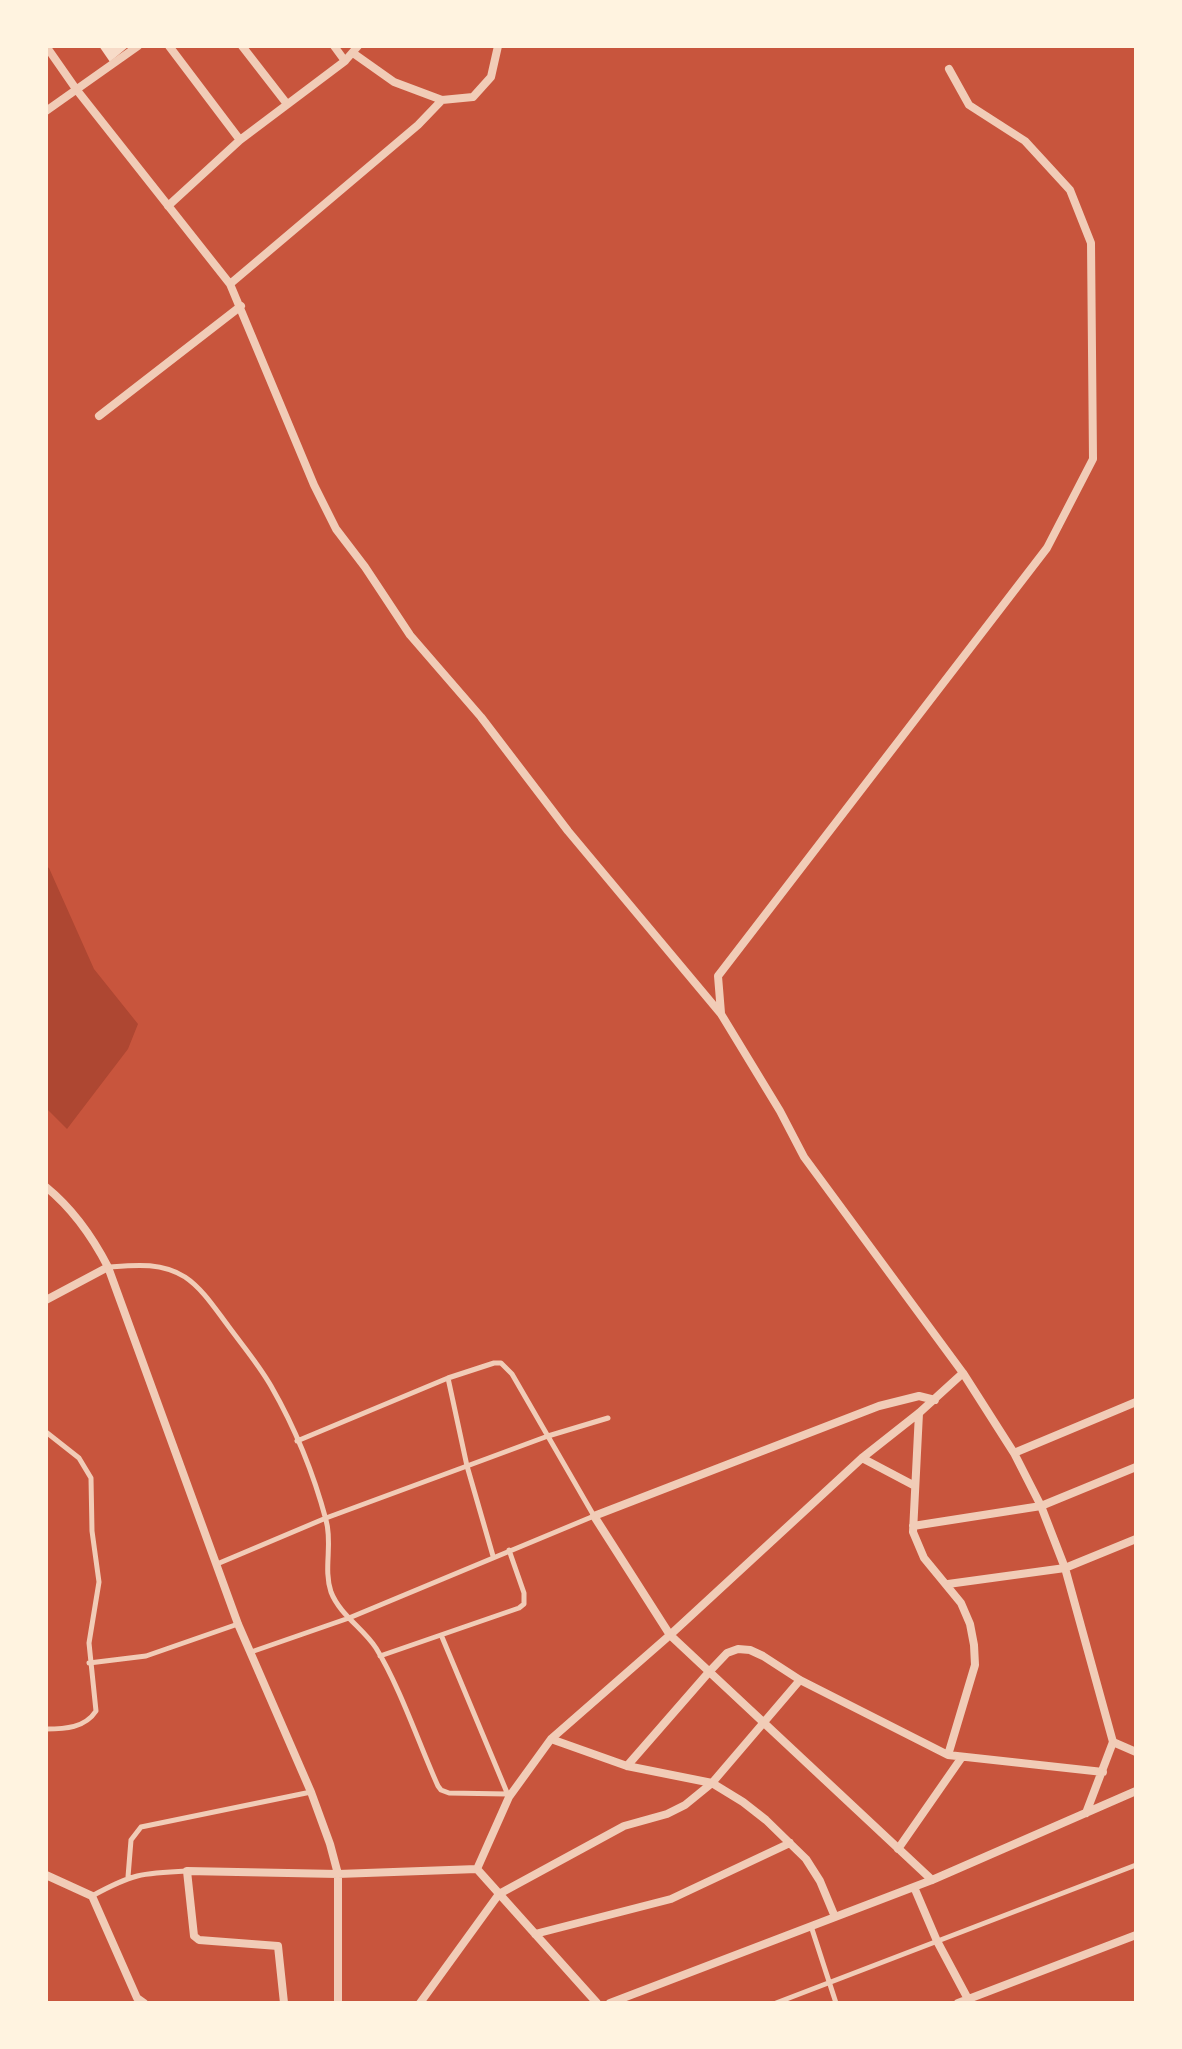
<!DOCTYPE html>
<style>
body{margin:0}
#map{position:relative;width:1182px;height:2049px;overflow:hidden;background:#c8553d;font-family:Georgia,serif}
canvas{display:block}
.frame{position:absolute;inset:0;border:48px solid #fff3e0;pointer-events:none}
</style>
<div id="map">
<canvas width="1182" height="2049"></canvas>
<div class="frame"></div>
</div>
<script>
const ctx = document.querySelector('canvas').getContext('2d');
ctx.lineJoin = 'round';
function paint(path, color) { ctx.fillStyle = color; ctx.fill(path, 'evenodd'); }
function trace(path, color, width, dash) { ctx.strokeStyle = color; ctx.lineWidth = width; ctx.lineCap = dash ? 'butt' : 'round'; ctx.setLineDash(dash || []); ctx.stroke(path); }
paint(new Path2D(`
 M46 866 49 868 94 969 138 1024 128 1049 67 1129 46 1108Z`), '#ae4732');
paint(new Path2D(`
 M99 46H129L110 62Z`), '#f7dbc8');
trace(new Path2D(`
 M109 1267C135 1265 161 1262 185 1277 203 1289 216 1310 229 1327 243 1346 259 1365 271 1386 294 1426 314 1475 326 1520 333 1544 323 1568 331 1592 340 1615 363 1628 376 1648 400 1687 419 1744 438 1786L441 1790 449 1793 507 1794
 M448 1378 467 1466 548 1436 608 1418
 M46 1432 79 1458 91 1478 92 1531 99 1582 89 1643 96 1711C85 1728 65 1729 46 1729
 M217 1564 326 1518 467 1466 493 1556
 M442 1637 508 1795
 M251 1652 349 1618 594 1516 512 1374 501 1363H494L448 1378 297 1441
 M380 1656 519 1608 524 1604V1593L509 1550
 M89 1663 146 1656 238 1624
 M128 1877 131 1840 141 1827 311 1792
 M92 1896C132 1874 141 1873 187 1871
 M811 1926 836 2003
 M776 2003 1136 1865`), '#f1ccb7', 5);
trace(new Path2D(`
 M46 46 76 89 230 284 314 485 336 529 365 567 410 635 481 717 568 831 721 1014 780 1111 804 1157 963 1373 1014 1453 1041 1506 1065 1568 1113 1742 1136 1752
 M169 46 240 140
 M242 46 287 104
 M334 46 345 61
 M353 53 394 82 442 100 473 97 491 77 498 46
 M46 111 138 46
 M168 206 240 140 345 61 358 46
 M230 284 418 125 442 100
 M99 416 241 306
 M721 1013 718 976 1047 548 1093 459 1091 243 1070 190 1025 141 969 105 949 69
 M46 1187C73 1209 92 1236 108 1267L238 1624 311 1792 330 1844 338 1874V2003
 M46 1300 108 1267
 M919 1413 913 1532 924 1558 961 1603 970 1624 974 1645 975 1665 948 1755
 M1014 1453 1136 1402
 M862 1458 915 1486
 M913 1526 1041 1506 1136 1467
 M948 1584 1065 1568 1136 1539
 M551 1739 627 1766 712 1783 743 1802 766 1820 806 1859 820 1881 835 1917
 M627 1766 709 1672 727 1653 738 1649 750 1650 763 1656 800 1680 948 1755 1103 1772
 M1086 1813 1113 1742
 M898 1849 962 1757
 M46 1875 92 1896 137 1998 144 2003
 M932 1880 670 1635 594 1516 879 1406 919 1396 935 1400
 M914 1887 937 1941 968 1999
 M535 1934 671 1899 790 1843
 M284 2003 278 1946 199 1940 194 1936 187 1871 338 1874 477 1869
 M420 2003 499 1894 624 1826 667 1814 685 1805 712 1783 800 1680
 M597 2003 477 1869 509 1797 551 1739 670 1635 862 1458 919 1413 963 1373
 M610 2003 932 1880 1136 1791
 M958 2003 1136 1935`), '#f1ccb7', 8);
</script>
